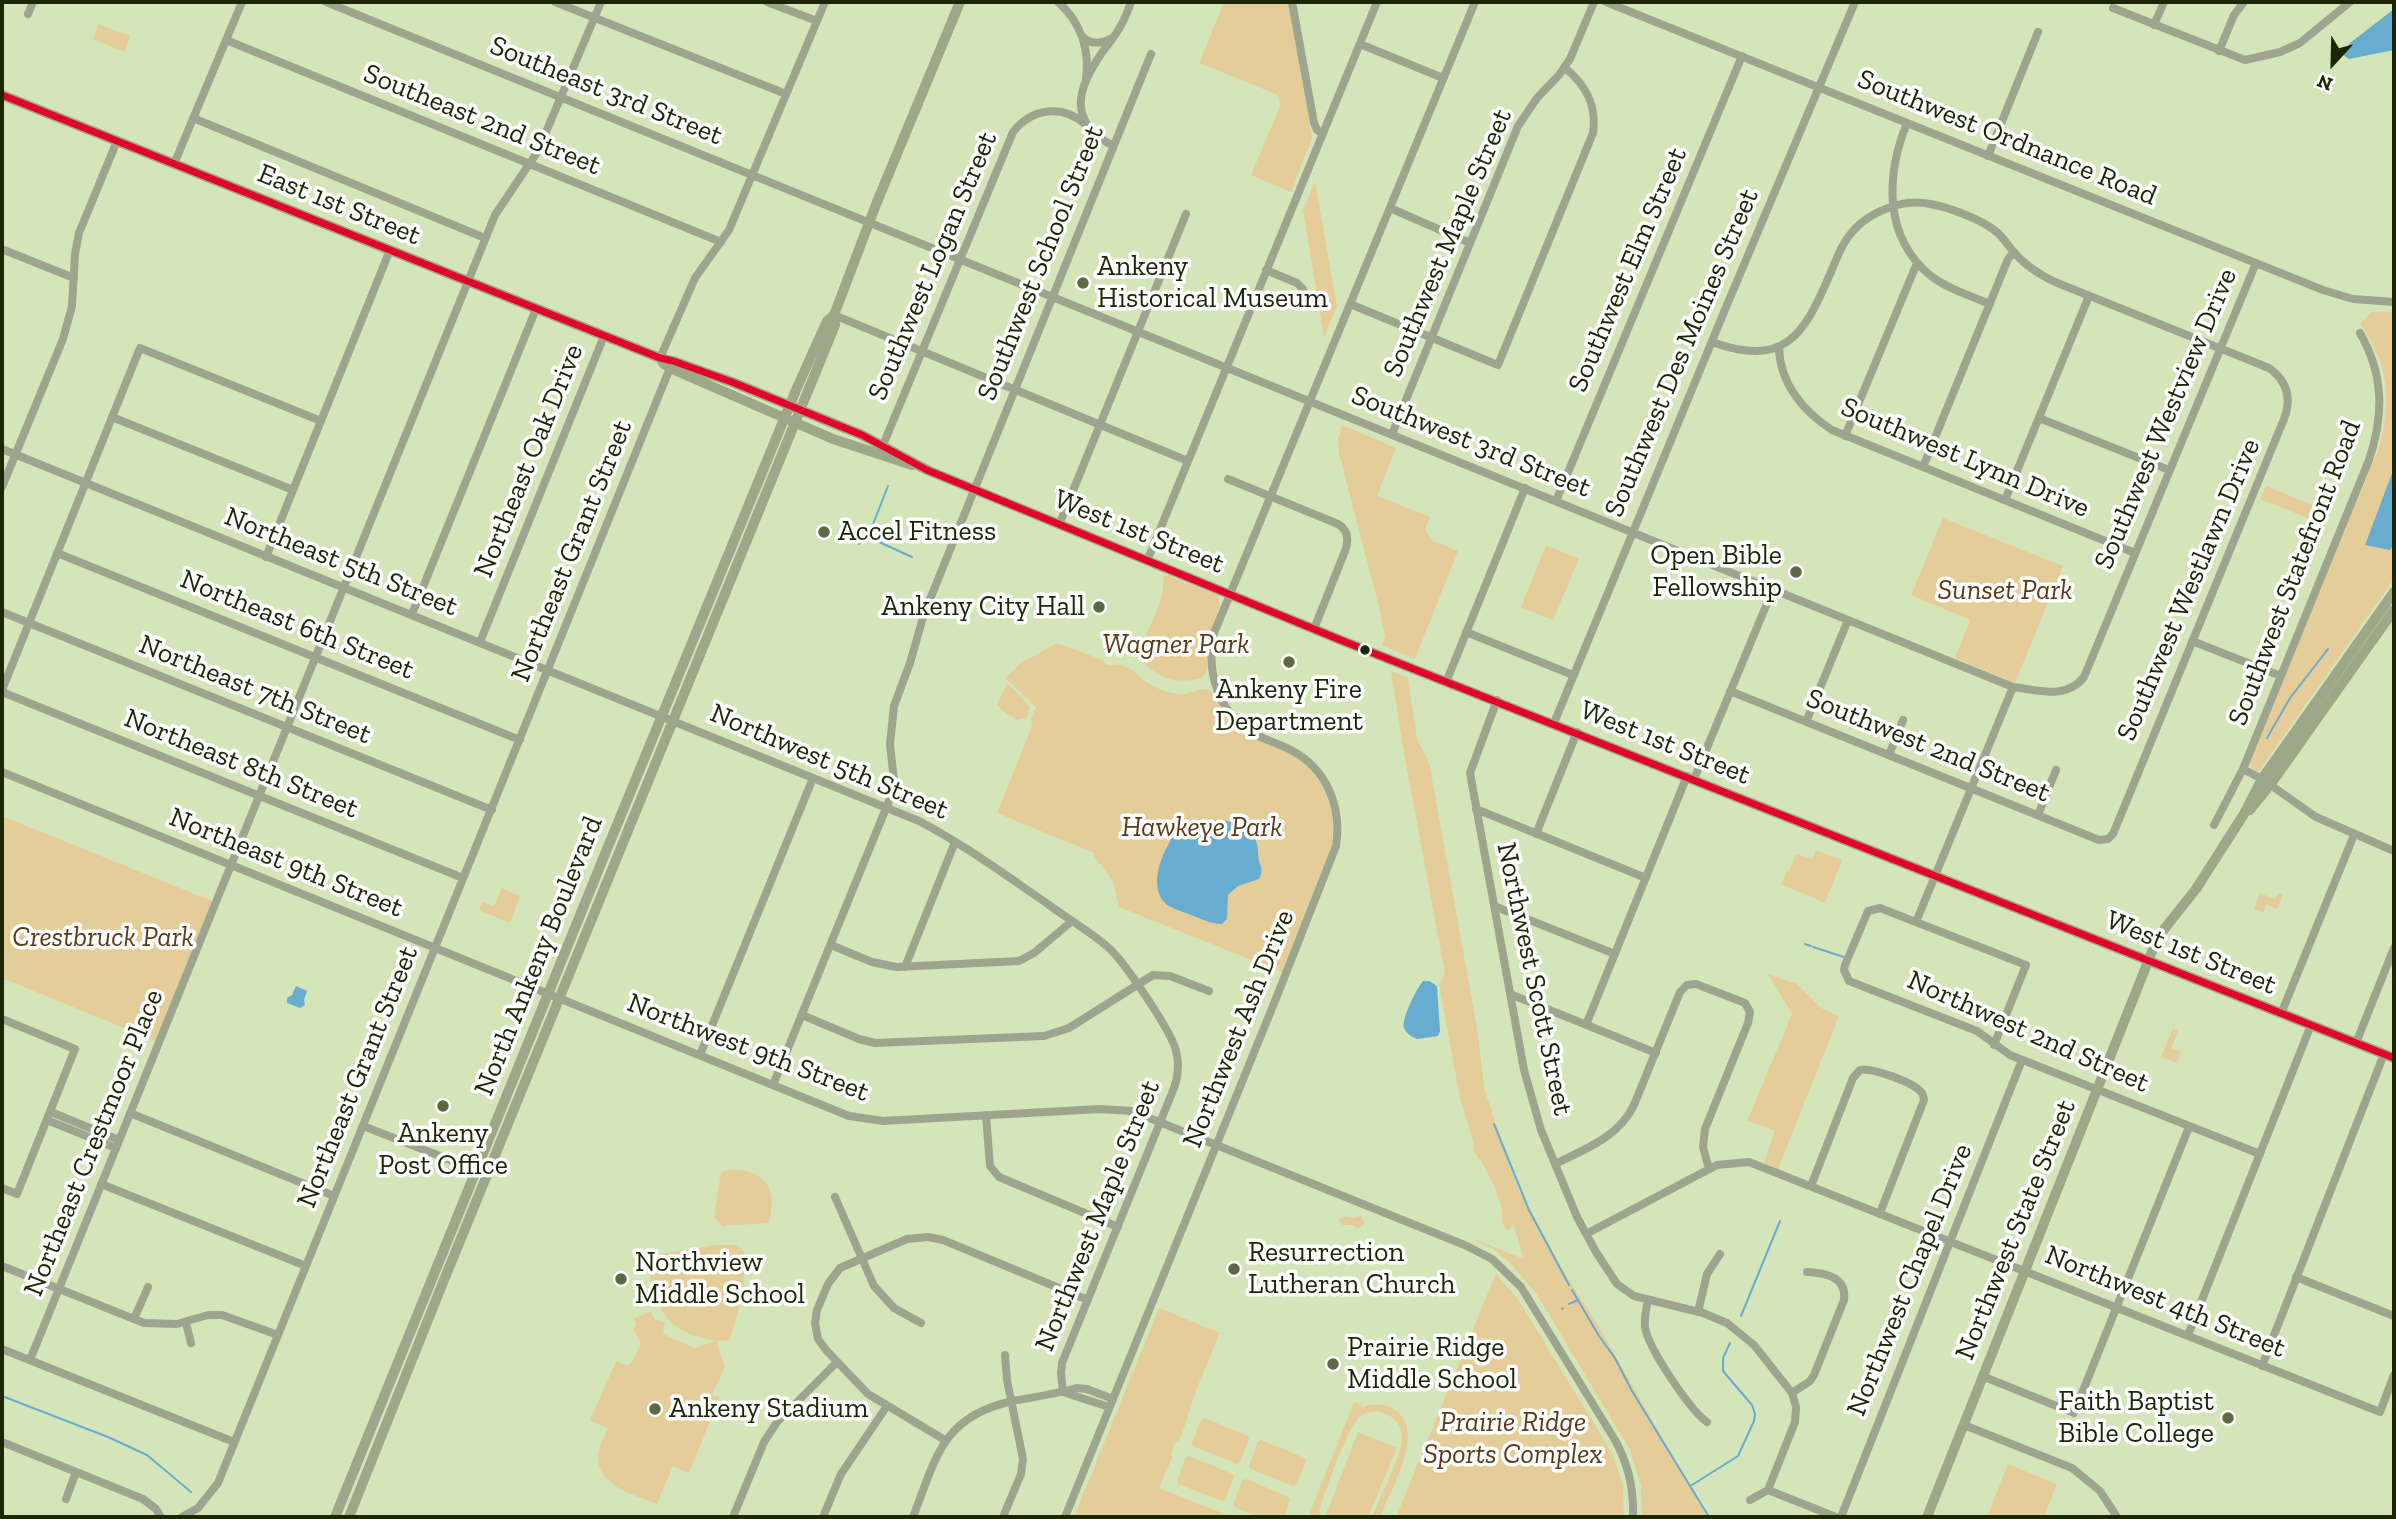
<!DOCTYPE html>
<style>
body{margin:0}
#map{position:relative;width:2396px;height:1519px;overflow:hidden;background:#d4e6b9;font-family:"Zilla Slab",serif}
canvas{display:block}
.frame{position:absolute;inset:0;border:4px solid #1b2605;pointer-events:none}
.north{position:absolute;left:2298px;top:28px;width:70px;height:70px;-webkit-text-stroke:5px #fff;paint-order:stroke;rotate:202deg;font-size:19px;font-weight:700;line-height:28px;text-align:center;color:#1b2605}
.north::after{content:'';display:block;margin:auto;width:24px;height:32px;background:#1b2605;clip-path:polygon(50% 0,100% 100%,50% 72%,0 100%)}
</style>
<div id="map">
<canvas width="2396" height="1519"></canvas>
<div class="frame"></div>
<div class="north">N</div>
</div>
<script>
const ctx = document.querySelector('canvas').getContext('2d');
ctx.lineJoin = 'round';
function paint(path, color) { ctx.fillStyle = color; ctx.fill(path, 'evenodd'); }
function trace(path, color, width, dash) { ctx.strokeStyle = color; ctx.lineWidth = width; ctx.lineCap = dash ? 'butt' : 'round'; ctx.setLineDash(dash || []); ctx.stroke(path); }
function write(font, color, halo, rows, align = 'center') {
  ctx.font = font + ' "Zilla Slab",serif'; ctx.lineWidth = 7; ctx.setLineDash([]); ctx.textBaseline = 'middle'; ctx.strokeStyle = halo; ctx.fillStyle = color; for (const [text, x, y, turn = 0] of rows) {
    ctx.save(); ctx.translate(x, y); ctx.rotate((+turn || 0) * Math.PI / 180); ctx.textAlign = isNaN(turn) ? turn : align; if (halo) ctx.strokeText(text, 0, 0); ctx.fillText(text, 0, 0); ctx.restore();
  }
}
paint(new Path2D(`
 M1224 2H1289L1312 138 1291 192 1251 175 1280 106 1278 95 1199 63Z
 M99 24 130 36 124 52 93 39Z
 M1315 182 1337 306 1324 337 1303 210Z
 M2371 312H2394V579L2262 767 2259 771H2255L2249 765 2252 755 2379 448C2391 399 2390 366 2360 324Z
 M1342 425 1396 448 1377 496 1430 517 1425 530 1433 541 1458 551 1415 659 1381 645 1385 637 1379 607 1339 453 1338 440Z
 M2266 486 2330 512 2325 525 2260 499Z
 M1943 518 2063 566 2015 683 1955 658 1970 620 1911 595Z
 M1546 545 1579 559 1553 620 1521 607Z
 M1164 574 1217 595C1225 607 1211 626 1208 639 1206 651 1211 671 1202 678 1174 685 1157 678 1138 657L1162 596Z
 M1055 644H1060L1100 659 1108 665C1132 661 1136 678 1155 687 1163 691 1176 695 1186 694 1192 693 1200 688 1207 689 1214 691 1230 720 1237 727 1251 740 1268 743 1285 751 1322 769 1337 806 1332 845L1282 972 1119 907 1113 881 1094 856V853L997 813 1032 726 1031 719 1036 707 1005 678 1021 663Z
 M1391 671 1408 678 1417 739 1429 762 1476 1022 1485 1091 1516 1183 1561 1267 1599 1327 1707 1517H1642L1641 1486 1630 1450 1536 1293 1509 1262 1494 1250 1471 1238 1524 1259 1513 1224 1510 1230H1506L1502 1221V1209L1495 1188 1481 1161 1474 1152 1473 1141 1460 1098 1439 984 1445 974 1402 742Z
 M1007 683 1030 707 1026 718 1017 720C1010 714 1003 713 997 704Z
 M2 816 212 901 156 1041 2 978Z
 M1816 850 1842 860 1825 903 1781 884 1787 871 1789 872 1796 854 1812 859Z
 M502 888 520 896 510 923 479 910 482 902 494 906Z
 M2260 893 2275 899 2278 893 2283 895 2277 909 2266 904 2263 912 2254 909Z
 M1768 974 1797 984 1821 1008 1839 1016 1778 1169 1764 1163 1775 1130 1747 1121 1792 1014Z
 M2173 1028 2178 1031 2171 1048 2181 1052 2177 1063 2161 1057Z
 M728 1170C765 1168 778 1188 769 1223L722 1226 714 1217 721 1172Z
 M1346 1216 1354 1218 1361 1216 1365 1224 1357 1229 1354 1225H1342L1338 1220Z
 M716 1245H738L746 1255 742 1297 730 1340 716 1341 725 1366 712 1395 720 1397 689 1473 673 1466 657 1504C635 1495 595 1486 598 1454 599 1446 605 1436 608 1428L590 1420 616 1361 627 1365 631 1363 641 1343 633 1330 636 1324 634 1318 651 1311 654 1319 665 1323 663 1334 695 1348 714 1341C705 1338 693 1336 683 1331 657 1316 645 1284 652 1255Z
 M1496 1273 1519 1301 1611 1451 1623 1484 1624 1517H1396Z
 M1159 1308 1220 1333 1197 1388 1180 1440 1175 1442 1171 1454 1172 1458 1159 1488 1232 1517H1074Z
 M1354 1402 1361 1405V1408C1371 1403 1382 1403 1392 1408 1429 1428 1391 1489 1380 1517H1372C1379 1500 1403 1453 1402 1436 1401 1415 1372 1403 1358 1419 1345 1433 1329 1484 1321 1504L1319 1517H1308Z
 M1205 1418 1248 1436 1249 1439 1240 1462 1237 1464 1193 1446 1192 1443 1201 1420Z
 M1358 1432 1397 1448 1368 1517H1325Z
 M1261 1440 1305 1458 1306 1461 1296 1485 1293 1486 1250 1469 1249 1466 1258 1442Z
 M1189 1456 1233 1474 1234 1477 1225 1500 1222 1501 1178 1484 1177 1481 1186 1457Z
 M2008 1464 2057 1484 2044 1517H1987Z
 M1246 1479 1289 1497 1290 1500 1284 1517H1259L1235 1507 1233 1504 1243 1480Z`), '#e5cd9a');
paint(new Path2D(`
 M2394 9V50L2349 59 2342 54 2350 43Z
 M2394 468V545L2390 550 2365 545Z
 M1189 820C1211 820 1246 816 1256 841 1258 846 1258 852 1258 857 1260 866 1264 870 1259 879L1238 886 1228 895 1227 919 1222 924C1212 924 1201 919 1191 915 1183 912 1173 909 1166 904 1149 888 1160 859 1169 843 1174 833 1178 823 1189 820Z
 M1423 981H1429L1437 986 1440 1031 1438 1036 1417 1039C1412 1037 1406 1033 1404 1028 1401 1019 1417 988 1423 981Z
 M296 986 307 991 304 1000 305 1005 300 1008 287 1003V998L292 995Z`), '#68acd0');
trace(new Path2D(`
 M888 486 868 537 912 557
 M859 544 868 536
 M2267 738 2290 698 2328 649
 M1805 944 1811 946
 M1813 947 1844 957
 M1494 1124 1529 1210 1569 1285
 M1572 1290 1599 1336 1615 1358 1632 1391 1709 1517
 M1569 1304 1578 1300
 M1562 1309 1563 1308
 M1741 1316 1780 1221
 M2 1396 108 1437 147 1455 191 1492
 M1692 1485 1738 1456 1754 1421 1755 1414 1752 1405 1723 1371V1358L1730 1343`), '#68acd0', 2);
trace(new Path2D(`
 M326 2 2013 687C2038 690 2066 700 2084 677L2256 263
 M555 2 786 94
 M767 2 817 21
 M1058 2C1080 21 1090 49 1086 78
 M1292 2 1314 123 1317 130 1323 133
 M1606 2 2323 290 2353 299 2394 302
 M2113 8 2245 60 2280 52 2300 43 2350 2
 M28 14 33 2
 M2154 25 2164 2
 M1082 36C1090 45 1102 44 1112 38
 M226 40 721 242
 M1360 44 1443 78
 M2219 51 2234 15 2244 2
 M193 118 485 238
 M1907 123C1886 175 1883 237 1931 276 1948 289 1971 296 1990 304
 M1113 146C1069 122 1075 92 1101 54 1107 45 1115 37 1120 27 1125 19 1128 10 1131 2
 M1988 156 2038 32
 M174 164 242 2
 M1390 208 1470 243
 M4 250 74 278
 M1266 270 1297 283 1303 289
 M1350 304 1498 365 1593 133C1597 105 1586 85 1565 68
 M834 315 1188 461
 M1712 342C1784 368 1804 336 1830 274 1836 261 1840 247 1849 236 1859 222 1872 214 1888 208 1901 203 1916 201 1930 204 1948 207 1980 219 1994 230 2002 235 2006 243 2012 250 2024 265 2038 274 2055 282L2269 368C2287 381 2292 398 2284 419L2113 834 2108 839 2099 840 1730 691
 M1779 348C1780 384 1804 412 1832 430L2135 553
 M660 358 695 278 729 230 825 2
 M112 417 293 490
 M2039 418 2169 470
 M1392 434 1518 126 1537 98 1559 75 1570 59 1594 2
 M1845 436 1917 263
 M2 449 919 821C963 844 1004 874 1045 902 1066 918 1090 931 1110 949 1125 963 1172 1032 1176 1051 1180 1066 1178 1079 1172 1093L1062 1363 1061 1373 1063 1392
 M881 450 1013 132C1032 108 1062 104 1085 124
 M1923 467 2008 259 2014 252
 M1228 479 1338 524C1348 530 1349 540 1345 551L1314 629
 M2 487 63 339 72 306 75 254 79 233 117 141
 M2005 500 2089 296
 M1556 501 1742 56
 M1059 525 1186 214
 M57 553 520 740
 M266 557 390 250
 M1147 561 1377 2
 M2 612 492 810
 M412 614 536 309
 M1466 632 1573 675
 M2192 641 2281 676
 M480 642 604 336
 M1447 680 1525 488
 M2 690 140 348 321 421
 M2 692 463 878
 M1497 700 1470 773 1524 1070 1541 1130 1577 1217 1596 1252 1617 1284 1634 1296 1703 1313 1727 1323 1754 1345 1792 1393 1796 1407 1795 1422 1768 1490
 M1806 722 1848 620
 M1554 723 1724 312 1855 2
 M1889 755 1903 720
 M2243 769 2262 779 2316 817 2394 851
 M2 772 849 1116 883 1121 1100 1109 1132 1111 1467 1246 1492 1259 1521 1287 1615 1440C1629 1465 1634 1489 1633 1517
 M1694 779 1773 589
 M1476 809 1646 878
 M2038 815 2056 770
 M2214 825 2243 769 2369 460C2384 415 2384 375 2360 333
 M1536 834 1577 732
 M1494 906 1615 954
 M1916 922 2013 687
 M831 945 872 962 896 967 1019 961 1034 953 1072 921
 M905 967 955 842
 M1510 994 1656 1053
 M2281 1014 2354 835
 M802 1015 859 1039 875 1043 1044 1036 1069 1028 1153 975 1170 976 1209 991
 M2 1019 75 1049 17 1194 2 1188
 M1586 1025 1687 776
 M2356 1043 2394 948
 M1994 1045 2026 965 1880 908 1868 911 1845 965 1844 970 1849 981 1977 1031 2010 1055 2260 1154
 M700 1055 813 778
 M773 1085 891 796 894 781 890 744 894 706 910 663 924 614 1151 54
 M51 1112 119 1140
 M130 1113 334 1196
 M986 1115 990 1166 999 1177 1118 1227
 M47 1120 116 1148
 M363 1126 481 1172
 M1555 1164C1585 1149 1619 1137 1634 1105L1680 992 1687 985 1696 984 1745 1003 1750 1012 1748 1023 1705 1129 1703 1147 1709 1169
 M101 1184 306 1266
 M1811 1186 1853 1078 1860 1070C1871 1067 1911 1082 1919 1090 1923 1093 1923 1095 1924 1100L1880 1213
 M835 1197 874 1286 894 1308 921 1323
 M1586 1234 1717 1165 1749 1162 2380 1412 2394 1375
 M2 1266 144 1323 177 1324 208 1315H222L278 1335
 M2296 1277 2394 1316
 M1648 1300C1646 1309 1644 1318 1645 1327 1648 1348 1690 1410 1707 1422
 M1698 1312 1707 1274 1720 1254
 M134 1319 148 1287
 M186 1323 191 1343
 M2188 1335 2311 1025
 M2 1349 234 1442
 M30 1360 495 215 538 151 601 2
 M2262 1366 2384 1054
 M1982 1376 2074 1413 2189 1127
 M1066 1393 1109 1407
 M1792 1393 1810 1381 1814 1375 1844 1300C1847 1277 1826 1273 1807 1272
 M1964 1425 2072 1468 2100 1491 2117 1517
 M945 1440 868 1394 826 1350 818 1339 815 1323 817 1310 828 1284 840 1268 907 1239 928 1237 943 1240 1088 1300
 M2 1442 143 1499 156 1509 161 1517
 M1768 1490 1836 1517
 M66 1499 76 1472
 M1750 1500 1768 1490
 M182 1517 198 1508 218 1483 670 368
 M733 1517 764 1442 777 1422 837 1362
 M823 1517 841 1474 887 1406
 M913 1517C936 1458 942 1416 1013 1401 1034 1397 1056 1394 1077 1388L1087 1389 1113 1399
 M1003 1517 1021 1474 1023 1459 1007 1380 1005 1355
 M1065 1517 1277 996 1336 846C1342 807 1327 769 1291 750 1278 743 1264 740 1251 732 1217 710 1206 671 1214 633L1475 2
 M1841 1517 2022 1060`), '#9da58f', 8);
trace(new Path2D(`
 M2 95 660 358 673 361 732 382 862 435 927 470 1343 641 2394 1058
 M660 358 664 364 679 372 833 439 912 465
 M2250 810 2270 785 2394 610
 M335 1517 605 854 796 390 827 321 834 315
 M349 1517 444 1280 835 325 834 315 877 202 960 2
 M1927 1517 2155 944 2165 928 2196 889 2244 814 2262 779 2394 592`), '#9ca889', 10);
trace(new Path2D(`
 M2 95 660 358 673 361 732 382 862 435 927 470 1343 641 2394 1058`), '#e4002b', 7);
for (const [x, y, r, color] of [
 [1083,283,7,"#5c6944"],
 [824,532,7,"#5c6944"],
 [1796,572,7,"#5c6944"],
 [1099,607,7,"#5c6944"],
 [1365,650,6,"#1b2605"],
 [1289,662,7,"#5c6944"],
 [443,1106,7,"#5c6944"],
 [1234,1269,7,"#5c6944"],
 [621,1279,7,"#5c6944"],
 [1333,1364,7,"#5c6944"],
 [655,1409,7,"#5c6944"],
 [2228,1418,7,"#5c6944"]
]) { const dot = new Path2D(); dot.arc(x, y, r, 0, 2 * Math.PI); ctx.fillStyle = color; ctx.fill(dot); trace(dot, '#fff', 2.5); }
write('28px', '#1b2605', '#fff', [
 ["Southeast 3rd Street",606,91,22],
 ["Southeast 2nd Street",482,120,22],
 ["Southwest Ordnance Road",2007,138,22],
 ["East 1st Street",339,205,22],
 ["Southwest Maple Street",1448,243,-67],
 ["Southwest School Street",1041,263,-68],
 ["Southwest Logan Street",933,266,-67],
 ["Southwest Elm Street",1628,270,-67],
 ["Southwest Des Moines Street",1682,353,-67],
 ["Southwest Westview Drive",2166,419,-67],
 ["Southwest 3rd Street",1471,442,22],
 ["Southwest Lynn Drive",1965,458,23],
 ["Northeast Oak Drive",529,461,-68],
 ["West 1st Street",1139,532,22],
 ["Northeast Grant Street",572,551,-68],
 ["Northeast 5th Street",341,562,22],
 ["Southwest Statefront Road",2295,573,-69],
 ["Southwest Westlawn Drive",2189,590,-67],
 ["Northeast 6th Street",297,625,22],
 ["Northeast 7th Street",255,690,22],
 ["West 1st Street",1665,743,22],
 ["Southwest 2nd Street",1928,746,22],
 ["Northwest 5th Street",829,762,23],
 ["Northeast 8th Street",241,764,22],
 ["Northeast 9th Street",286,863,22],
 ["West 1st Street",2191,953,22],
 ["North Ankeny Boulevard",539,956,-68],
 ["Northwest Scott Street",1534,979,78],
 ["Northwest Ash Drive",1239,1029,-68],
 ["Northwest 2nd Street",2028,1032,24],
 ["Northwest 9th Street",748,1048,21],
 ["Northeast Grant Street",358,1077,-68],
 ["Northeast Crestmoor Place",94,1143,-68],
 ["Northwest Maple Street",1098,1216,-68],
 ["Northwest State Street",2016,1230,-68],
 ["Northwest Chapel Drive",1910,1280,-68],
 ["Northwest 4th Street",2165,1302,22]
]);
write('28px', '#1b2605', '#fff', [
 ["Ankeny",1097,267],
 ["Historical Museum",1097,299],
 ["Accel Fitness",838,532],
 ["Open Bible",1782,556,"right"],
 ["Fellowship",1782,588,"right"],
 ["Ankeny City Hall",1085,607,"right"],
 ["Ankeny Fire",1289,690,"center"],
 ["Department",1289,722,"center"],
 ["Ankeny",443,1134,"center"],
 ["Post Office",443,1166,"center"],
 ["Resurrection",1248,1253],
 ["Lutheran Church",1248,1285],
 ["Northview",635,1263],
 ["Middle School",635,1295],
 ["Prairie Ridge",1347,1348],
 ["Middle School",1347,1380],
 ["Faith Baptist",2214,1402,"right"],
 ["Bible College",2214,1434,"right"],
 ["Ankeny Stadium",669,1409]
], 'left');
write('italic 28px', '#593a17', '#fff', [
 ["Sunset Park",2005,591],
 ["Wagner Park",1176,645],
 ["Hawkeye Park",1202,828],
 ["Crestbruck Park",103,938],
 ["Prairie Ridge",1513,1423],
 ["Sports Complex",1513,1455]
]);
</script>
